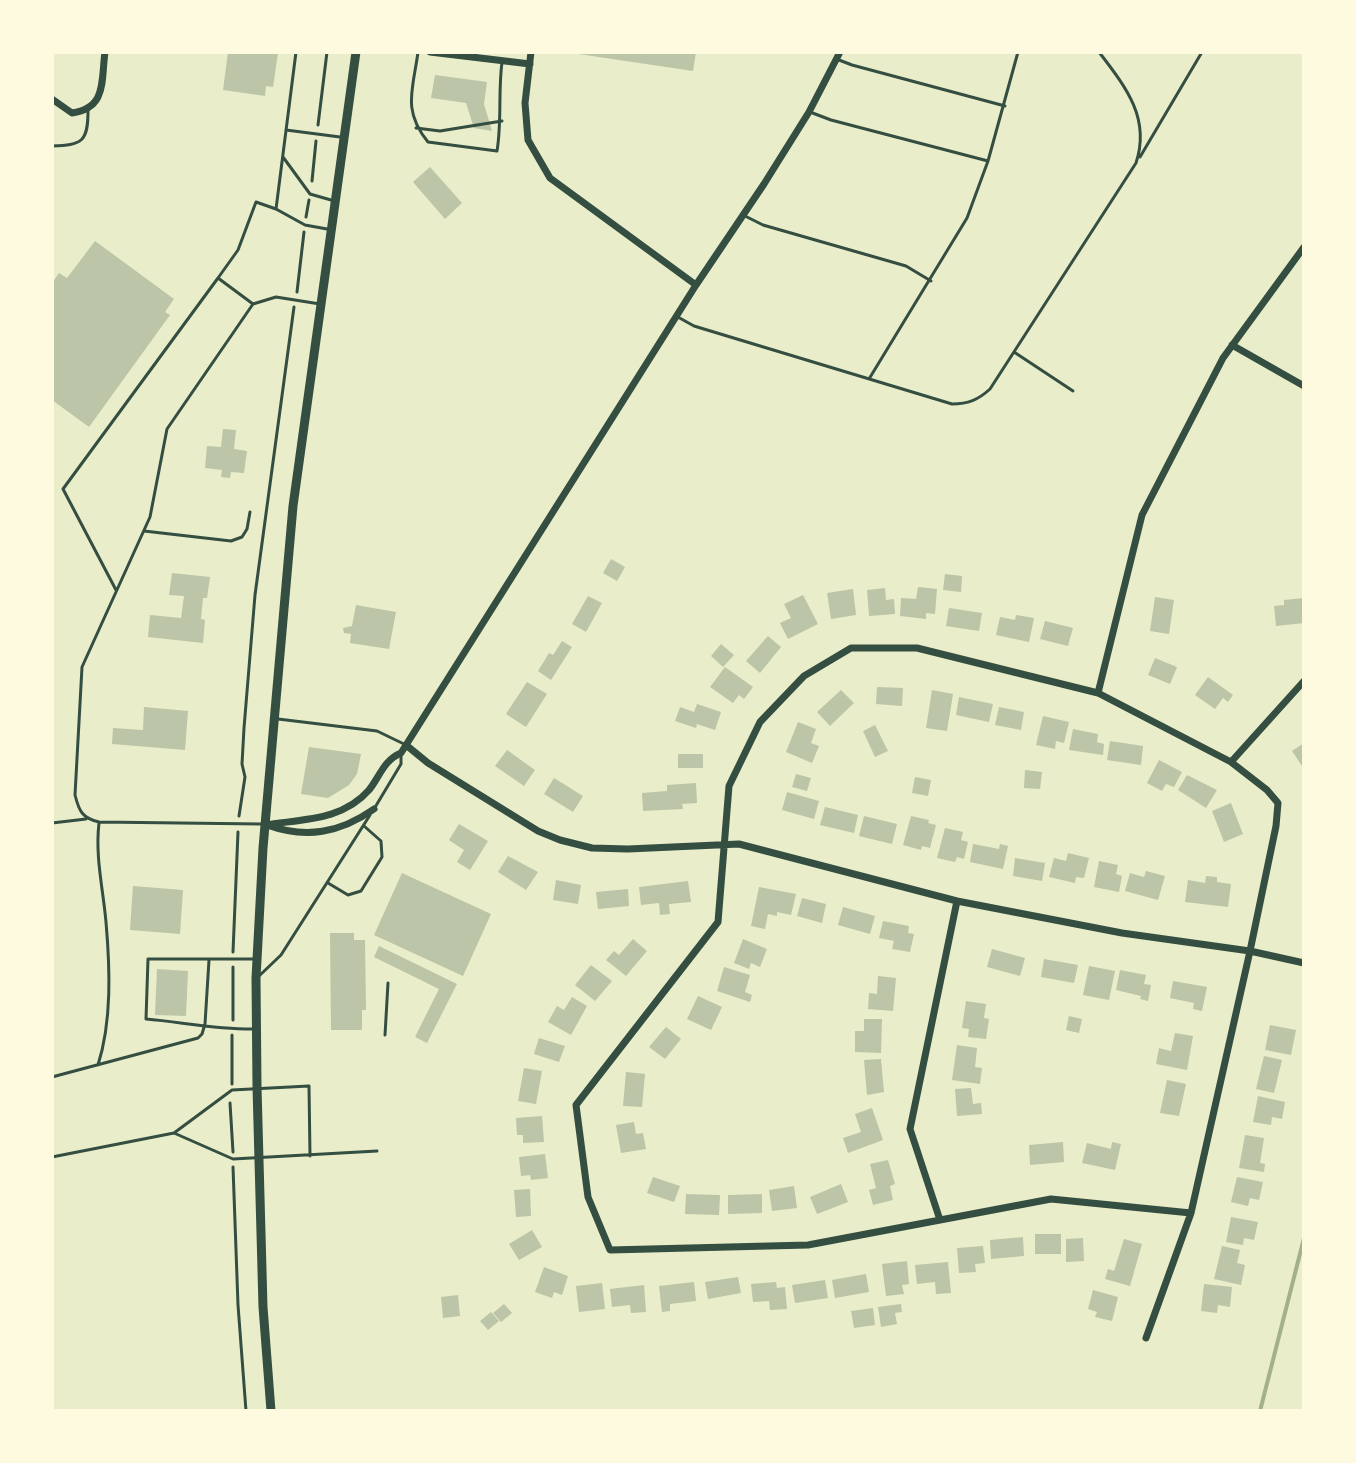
<!DOCTYPE html>
<style>
body{margin:0}
#map{position:relative;width:1356px;height:1463px;overflow:hidden;background:#e9edc9;font-family:"Noto Sans",sans-serif}
canvas{display:block}
.frame{position:absolute;inset:0;border:54px solid #fefae0;pointer-events:none}
</style>
<div id="map">
<canvas width="1356" height="1463"></canvas>
<div class="frame"></div>
</div>
<script>
const ctx = document.querySelector('canvas').getContext('2d');
ctx.lineJoin = 'round';
function trace(path, color, width, dash) { ctx.strokeStyle = color; ctx.lineWidth = width; ctx.lineCap = dash ? 'butt' : 'round'; ctx.setLineDash(dash || []); ctx.stroke(path); }
function paint(path, color) { ctx.fillStyle = color; ctx.fill(path, 'evenodd'); }
trace(new Path2D(`
 M1260 1411 1304 1238`), '#a3b18a', 4);
paint(new Path2D(`
 M228 52 278 53 273 87 266 86 265 96 223 90Z
 M565 52H696L693 71Z
 M435 75 487 82 484 104 492 131 474 128 466 103 431 98Z
 M430 167 462 203 445 219 413 182Z
 M95 241 174 299 165 312 170 315 89 427 52 400V283L59 273 67 278Z
 M223 429 236 430 234 449 247 451 244 473 231 472 230 478 221 477 222 470 205 468 207 446 221 447Z
 M611 559 625 567 617 581 603 573Z
 M172 573 210 577 207 598H203L201 619 205 620 203 643 148 637 150 615 181 618 184 596 169 595Z
 M945 574 962 576 961 592 943 590Z
 M918 587 937 589 935 614 926 613V619L900 616 901 598 916 599Z
 M885 588 886 600 894 599 895 614 869 616 867 590Z
 M853 589 856 615 831 619 827 593Z
 M803 595 818 624 788 639 780 623 791 618 784 604Z
 M588 596 602 603 586 632 572 624Z
 M1155 597 1174 600 1169 634 1150 631Z
 M1304 598V623L1276 626 1274 606 1284 605V600Z
 M356 605 396 612 389 649 350 643 351 634 344 633 343 628 352 626Z
 M949 608 982 613 979 631 946 626Z
 M1016 615 1034 618 1029 642 996 635 1000 617 1015 620Z
 M1045 621 1073 628 1068 646 1040 639Z
 M768 636 781 647 760 673 746 661Z
 M562 641 572 647 551 680 538 671 549 653 553 655Z
 M721 644 734 655 723 667 711 656Z
 M1155 658 1177 667 1170 684 1148 675Z
 M725 667 753 687 744 699 739 695 733 703 710 687Z
 M1208 677 1233 695 1228 702 1223 698 1215 709 1195 695Z
 M527 682 547 694 526 727 506 714Z
 M877 687 903 688 902 706 876 704Z
 M841 690 854 703 830 726 817 712Z
 M932 690 953 694 947 731 926 728Z
 M959 697 993 704 989 722 956 715Z
 M697 704 721 712 715 730 697 724 696 728 675 721 680 707 694 712Z
 M144 707 188 711 185 750 112 744 113 728 143 730Z
 M999 707 1024 712 1021 730 995 725Z
 M1043 716 1069 722 1064 743 1056 741 1055 749 1036 745Z
 M798 722 816 729 811 743 819 746 812 763 786 752Z
 M875 725 888 751 875 757 863 731Z
 M1073 729 1098 734 1097 742 1104 744 1103 755 1069 750Z
 M1110 741 1143 746 1141 765 1107 760Z
 M1304 743V769L1292 751Z
 M309 747 361 754 357 774 349 785 328 798 301 794Z
 M507 750 535 770 524 786 495 766Z
 M678 754H703V768H678Z
 M1159 760 1182 772 1174 787 1166 784 1162 791 1147 783Z
 M1025 770 1042 772 1040 789 1024 788Z
 M796 774 811 778 807 791 792 787Z
 M1187 775 1217 790 1206 808 1178 790Z
 M915 777 931 780 928 796 912 793Z
 M554 778 583 796 573 812 544 794Z
 M696 783 697 803 682 804 683 809 643 811 642 793 667 791V785Z
 M787 792 819 801 814 819 782 810Z
 M1231 803 1243 834 1224 842 1212 811Z
 M825 807 858 815 854 833 820 825Z
 M864 816 897 824 892 844 859 836Z
 M911 816 929 820 928 823 936 825 930 848 922 846 921 850 903 845Z
 M459 824 488 841 470 870 457 862 464 850 449 840Z
 M945 828 963 832 961 840 968 842 964 859 957 857 955 862 937 858Z
 M973 844 999 849 1000 844 1008 846 1003 869 970 862Z
 M1068 853 1089 858 1084 878 1076 877 1075 883 1049 877 1054 858 1066 861Z
 M508 856 538 872 526 890 498 872Z
 M1015 858 1045 863 1042 881 1013 876Z
 M1099 861 1118 865 1116 874 1122 876 1119 892 1094 887Z
 M1146 871 1165 876 1158 900 1125 891 1130 873 1144 877Z
 M402 873 491 914 463 976 374 935Z
 M1206 876 1217 877V882L1231 884 1228 907 1185 902 1188 880 1205 883Z
 M556 880 581 885 578 904 553 900Z
 M688 881 691 902 669 904 670 914 660 915 659 903 641 905 639 887Z
 M133 886 183 890 180 934 130 930Z
 M759 887 796 894 791 915 777 912V916L768 914 765 929 751 926Z
 M628 889 629 906 598 909 596 892Z
 M802 898 826 904 822 923 797 916Z
 M843 907 875 916 870 934 838 925Z
 M883 921 909 926 908 933 914 934 910 952 892 949 894 941 879 938Z
 M330 933H354V940H365L366 1010H362V1030H331Z
 M633 939 647 951 626 976 606 960 614 951 619 955Z
 M743 939 767 949 760 967 751 963 749 969 734 963Z
 M379 946 457 984 427 1043 415 1037 439 989 374 957Z
 M992 949 1025 958 1020 976 987 967Z
 M1044 959 1078 965 1074 983 1041 977Z
 M591 965 612 981 595 1001 575 985Z
 M1089 966 1115 971 1109 1000 1083 995Z
 M724 967 750 975 745 992 752 995 750 1002 717 991Z
 M157 969 188 971 186 1016 155 1015Z
 M1120 970 1146 975 1144 984 1151 985 1148 1001 1140 999 1141 996 1116 990Z
 M878 976 896 978 893 1011 868 1009 869 993 877 994Z
 M1173 981 1207 987 1202 1011 1193 1009 1194 1003 1170 998Z
 M698 996 722 1007 711 1030 687 1019Z
 M572 997 587 1006 571 1035 548 1022 557 1006 564 1010Z
 M966 1001 986 1004 984 1018 989 1019 986 1039 968 1037 969 1029 962 1028Z
 M1069 1016 1082 1019 1079 1033 1066 1030Z
 M864 1019H882L881 1053 855 1052V1031H864Z
 M1270 1025 1296 1030 1291 1055 1265 1050Z
 M666 1027 681 1039 665 1059 649 1047Z
 M1175 1033 1193 1036 1187 1070 1156 1064 1159 1048 1171 1051Z
 M539 1038 565 1046 559 1062 534 1054Z
 M957 1045 977 1048 975 1067 982 1068 980 1084 952 1080Z
 M1264 1056 1282 1060 1274 1093 1256 1089Z
 M881 1059 884 1092 867 1095 864 1060Z
 M524 1068 542 1071 536 1104 518 1101Z
 M626 1072 645 1074 642 1107 623 1106Z
 M1167 1080 1186 1084 1179 1116 1160 1113Z
 M971 1088 973 1104 981 1103 982 1114 957 1116 955 1089Z
 M1258 1096 1285 1102 1282 1119 1272 1117 1271 1125 1253 1122Z
 M872 1108 883 1140 848 1153 843 1138 861 1132 855 1114Z
 M542 1116 544 1142 523 1143V1135H517L516 1118Z
 M634 1122 636 1134 643 1133 646 1149 621 1153 616 1125Z
 M1245 1135 1264 1138 1260 1163 1265 1164 1264 1172 1239 1168Z
 M1063 1142 1064 1162 1030 1165 1029 1145Z
 M1112 1142 1121 1144 1115 1170 1082 1163 1087 1143 1111 1149Z
 M545 1154 548 1178 531 1180 530 1175 521 1176 519 1157Z
 M888 1160 895 1184 890 1186 893 1200 873 1205 869 1190 876 1188 870 1164Z
 M653 1177 680 1186 674 1202 647 1193Z
 M1237 1177 1263 1182 1259 1200 1250 1198 1248 1206 1231 1202Z
 M841 1184 848 1202 817 1214 810 1197Z
 M794 1186 797 1208 772 1211 769 1190Z
 M530 1189 531 1216 516 1217 514 1190Z
 M686 1194 720 1195 719 1215 685 1214Z
 M762 1194V1213L728 1214V1195Z
 M1231 1217 1258 1222 1254 1240 1244 1238 1243 1245 1226 1242Z
 M532 1230 542 1247 519 1260 509 1244Z
 M1035 1234H1061V1254H1035Z
 M1023 1237 1024 1256 991 1259 990 1240Z
 M1083 1238 1084 1261 1066 1262V1239Z
 M1124 1239 1142 1244 1130 1286 1105 1279 1108 1269 1114 1271Z
 M983 1246 985 1263 975 1264 976 1272 959 1273 957 1248Z
 M1222 1246 1240 1250 1237 1263 1245 1265 1241 1285 1214 1279Z
 M907 1261 909 1284 902 1285 904 1294 886 1296 882 1264Z
 M948 1262 951 1293 936 1294 935 1282 917 1284 915 1265Z
 M544 1267 568 1276 562 1295 554 1292 552 1298 535 1292Z
 M866 1274 869 1292 835 1298 832 1280Z
 M738 1277 741 1293 708 1299 705 1282Z
 M825 1280 828 1298 795 1303 792 1285Z
 M694 1282 696 1301 670 1304V1311L662 1312 659 1286Z
 M776 1282 777 1288 785 1287 787 1309 770 1310 769 1301 753 1302 751 1284Z
 M602 1283 605 1309 579 1312 576 1286Z
 M1204 1284 1232 1287 1230 1307 1218 1305 1217 1313 1201 1311Z
 M644 1285 646 1312 631 1313 630 1305 612 1307 610 1289Z
 M1093 1290 1118 1297 1112 1321 1095 1317 1097 1312 1088 1309Z
 M458 1295 460 1316 443 1318 441 1297Z
 M504 1304 512 1313 501 1322 493 1313Z
 M901 1304 902 1312 895 1313 897 1324 881 1327 878 1307Z
 M873 1308 875 1325 854 1328 851 1311Z
 M491 1312 499 1321 488 1330 480 1321Z`), '#bcc5a7');
trace(new Path2D(`
 M318 125 327 52
 M312 181 316 141
 M306 217 309 200
 M297 292 304 232
 M239 816 245 777 242 764 244 728 255 595 294 307
 M233 952 238 832
 M233 1020V967
 M232 1084V1035
 M230 1103 233 1152
 M233 1167 238 1305 246 1411`), '#344e41', 3);
trace(new Path2D(`
 M296 52 276 209 256 202 238 250 218 278 253 304 276 297 320 304
 M418 52C413 90 402 110 428 142L497 151C502 121 498 92 502 62
 M839 60 852 65 1005 106
 M810 112 831 120 988 161
 M416 128 440 131 502 121
 M286 130 340 137
 M52 146C82 145 88 142 88 111
 M283 157 310 194 331 200
 M1140 157 1202 52
 M276 209 305 225 327 229
 M743 215 763 225 906 266 931 281
 M253 304 167 429 150 517 82 667 75 795C79 811 82 818 99 822L261 824
 M676 316 694 326 952 404C968 404 978 400 990 389L1136 163C1151 118 1125 86 1099 52
 M1014 352 1073 391
 M869 379 967 218 988 161 1018 52
 M144 531 231 541 242 537 247 529 250 512
 M116 590 63 489 218 278
 M278 719 377 731 406 745
 M374 809 401 764V756
 M52 823 86 819
 M328 883 348 895 361 891 382 857 381 841 364 826
 M254 959H148L146 1019C182 1022 219 1030 256 1029
 M259 976 281 955 370 815
 M385 1035 388 983
 M98 1065C112 1021 110 968 106 922 103 888 95 857 99 823
 M52 1077 198 1038 202 1034 205 1024 209 960
 M174 1133 232 1090 309 1086 310 1156
 M52 1157 174 1133 233 1159 377 1151`), '#344e41', 3);
trace(new Path2D(`
 M430 52 530 64
 M531 52 525 103 528 140 550 178 696 285
 M52 99 72 113C107 108 101 81 105 52
 M1232 345 1304 386
 M1098 693 1142 515 1223 358 1304 247
 M406 745 428 763 538 831 560 840 592 848 628 849 739 844 957 901 1122 933 1250 951 1304 963
 M1231 762 1304 681
 M265 825C302 819 342 821 369 790 380 776 384 760 401 753L696 285 764 184 809 112 840 52
 M267 825C306 839 340 833 374 809
 M940 1220 910 1129 957 901
 M1146 1338 1191 1213 1250 951 1276 826 1278 803 1267 790 1231 762 1098 693 917 648H851L804 676 760 722 729 786 718 922 576 1105 588 1197 610 1250 808 1245 1051 1199 1191 1213`), '#344e41', 7);
trace(new Path2D(`
 M271 1411 263 1307 257 1087 256 978 263 848 293 506 356 52`), '#344e41', 9);
</script>
